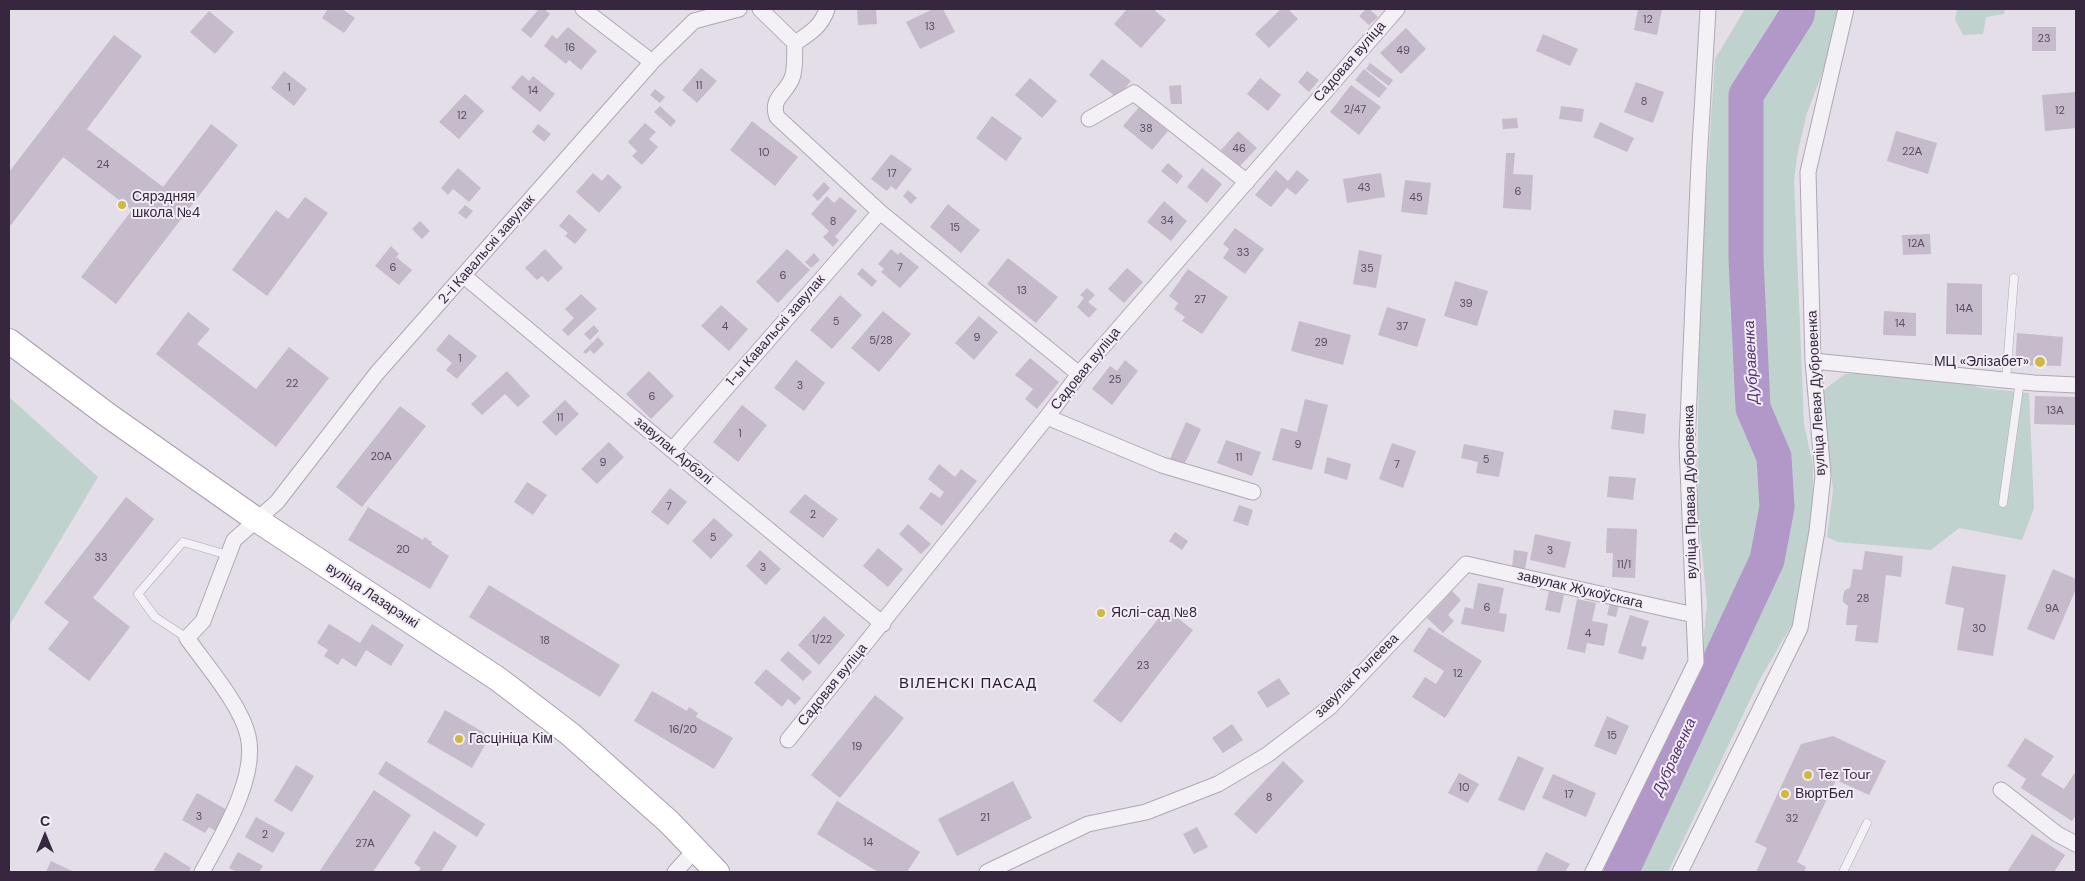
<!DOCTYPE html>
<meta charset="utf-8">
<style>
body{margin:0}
#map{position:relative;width:2085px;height:881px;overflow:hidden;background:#e4dee8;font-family:"DM Sans",sans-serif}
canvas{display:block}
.frame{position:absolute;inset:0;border:10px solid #36273f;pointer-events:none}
.north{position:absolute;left:20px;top:811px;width:50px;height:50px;-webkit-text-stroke:4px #f2edf5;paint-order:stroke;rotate:0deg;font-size:14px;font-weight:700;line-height:20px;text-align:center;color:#36273f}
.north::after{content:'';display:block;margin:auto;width:18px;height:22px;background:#36273f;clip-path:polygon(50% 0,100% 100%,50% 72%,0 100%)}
</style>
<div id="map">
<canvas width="2085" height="881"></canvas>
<div class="frame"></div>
<div class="north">С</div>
</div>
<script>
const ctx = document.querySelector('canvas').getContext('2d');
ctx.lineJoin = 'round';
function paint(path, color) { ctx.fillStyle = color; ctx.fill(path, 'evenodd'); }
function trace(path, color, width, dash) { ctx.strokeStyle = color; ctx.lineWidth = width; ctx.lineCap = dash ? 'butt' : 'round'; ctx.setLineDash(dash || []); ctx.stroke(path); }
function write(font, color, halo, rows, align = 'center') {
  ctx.font = font + ' "DM Sans",sans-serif'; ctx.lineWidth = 4; ctx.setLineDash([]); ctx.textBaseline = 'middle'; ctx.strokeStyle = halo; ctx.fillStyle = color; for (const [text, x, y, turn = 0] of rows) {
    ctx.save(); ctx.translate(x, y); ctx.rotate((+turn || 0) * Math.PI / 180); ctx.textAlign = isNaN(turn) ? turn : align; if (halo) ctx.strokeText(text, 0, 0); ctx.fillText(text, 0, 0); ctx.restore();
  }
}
paint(new Path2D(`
 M1745 9H1840L1828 58 1807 113 1798 151 1794 180 1804 424 1813 466V510L1797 616 1760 679 1668 872H1603L1701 664 1707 604 1697 501 1700 287 1715 59Z
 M1957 9H2005L2004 14 1986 17 1983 34 1963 35 1955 20Z
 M1895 373 1931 375 1982 388 2029 393 2034 508 2022 540 1959 528 1931 550 1838 542 1827 537 1833 490 1824 417V390L1845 374Z
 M9 397 98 477 9 626Z`), '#bfd2cd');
trace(new Path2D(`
 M1621 872 1767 560 1777 507 1774 457 1753 408 1746 259V95L1797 15 1798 9`), '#b198c9', 35);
paint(new Path2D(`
 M328 9H342L355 18 344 33 322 18Z
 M539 9H544L550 14 531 38 521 30Z
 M857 9H876L877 24 858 25Z
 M933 9H943L955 32 920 49 906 22Z
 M1127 9H1153L1166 20 1141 48 1114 24Z
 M1281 9H1288L1298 19 1269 48 1255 34Z
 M1366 9H1369L1378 17 1369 25 1359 16Z
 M1638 9H1662L1657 35 1634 30Z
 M209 11 234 32 215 54 190 32Z
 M568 27 597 51 581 70 569 60 566 64 544 46 552 35 557 39Z
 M2032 27H2056V51H2032Z
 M1406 28 1426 49 1401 74 1380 53Z
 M1543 34 1578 49 1570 66 1536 51Z
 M114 35 142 56 87 129 163 187 211 124 238 145 116 304 81 277 132 210 63 157 11 225 9 224V172Z
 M1102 59 1131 81 1117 98 1089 75Z
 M1370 63 1393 80 1389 86 1366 69Z
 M701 68 717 81 697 103 682 90Z
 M1364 69 1387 88 1379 98 1355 80Z
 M284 71 307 89 294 106 271 88Z
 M1307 71 1319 80 1309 92 1298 82Z
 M522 75 529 81 533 76 555 94 540 112 511 88Z
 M1030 78 1057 101 1042 118 1015 95Z
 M1260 78 1281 95 1268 111 1247 94Z
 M1636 82 1664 92 1653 123 1624 112Z
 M1181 85 1182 104H1171L1169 86Z
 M1351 85 1381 107 1359 135 1330 112Z
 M655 89 665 97 660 103 650 95Z
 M2076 92V128L2045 131 2042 95Z
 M465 94 484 111 459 139 439 122Z
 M660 106 676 121 671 127 654 112Z
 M1561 106 1584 109 1582 122 1559 119Z
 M1139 107 1168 131 1152 150 1123 126Z
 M992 116 1022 138 1006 161 976 138Z
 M1517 118 1518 128 1503 129 1502 119Z
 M752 121 798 157 775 186 730 150Z
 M1600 122 1634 138 1627 152 1593 137Z
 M645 123 656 132 649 139 658 147 642 165 632 156 637 151 628 142Z
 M538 124 551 134 544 142 532 132Z
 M1238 131 1257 148 1240 166 1221 150Z
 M1896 131 1937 143 1928 174 1887 161Z
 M1506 153H1515L1513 174 1533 175 1531 210 1503 208Z
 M891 154 912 169 896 190 891 186 887 191 871 179Z
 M1168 163 1183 176 1177 184 1161 171Z
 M458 168 481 188 469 202 453 189 448 195 441 188Z
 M1202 168 1222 184 1207 203 1187 187Z
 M1276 170 1288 181 1297 170 1309 180 1296 195 1287 188 1271 207 1255 195Z
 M593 173 602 181 608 174 622 187 599 213 576 192Z
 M1381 173 1385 197 1347 203 1343 179Z
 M1405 180 1431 183 1427 215 1401 212Z
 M824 182 830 188 818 201 812 195Z
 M908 190 917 198 911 204 903 196Z
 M827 196 834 203 840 197 857 211 835 237 839 240 833 247 823 237 829 231 811 214Z
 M305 197 328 213 267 296 232 270 276 210 288 219Z
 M1164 201 1187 221 1171 241 1147 222Z
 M948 204 980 230 961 253 930 227Z
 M465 205 473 211 466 219 458 213Z
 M569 214 587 230 575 244 565 236 568 233 559 226Z
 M420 221 430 231 422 239 412 229Z
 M1235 228 1264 249 1245 274 1223 258 1229 249 1223 244Z
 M1930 234 1931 254 1903 255 1902 235Z
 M391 246 399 254 396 257 412 270 399 285 375 266Z
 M545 249 563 268 548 282 542 276 537 280 525 268Z
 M787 249 810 270 778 303 756 282Z
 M891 249 898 255 900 252 919 267 900 288 881 272 884 269 878 264Z
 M1359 250 1382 255 1376 288 1353 284Z
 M814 253 820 260 811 268 805 262Z
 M1008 258 1058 297 1036 323 987 284Z
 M862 268 877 281 872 287 857 274Z
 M1127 268 1143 282 1124 303 1108 289Z
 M1188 269 1228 297 1202 334 1182 321 1185 317 1174 309 1178 303 1169 296Z
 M1455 281 1488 291 1477 326 1444 316Z
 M1947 283 1982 284V335L1946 334Z
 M1087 288 1095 295 1088 302 1097 309 1089 318 1077 307 1084 298 1080 295Z
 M581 294 597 309 568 336 562 330 574 318 565 309Z
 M840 295 862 315 832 349 810 330Z
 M721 305 748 329 729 351 701 326Z
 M1387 307 1426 319 1417 347 1378 335Z
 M883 311 911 334 879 372 851 348Z
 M1884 311 1916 313V336L1883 335Z
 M188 312 210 329 197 344 256 389 289 347 329 378 276 447 156 354Z
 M979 316 998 332 974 360 955 343Z
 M1299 321 1351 335 1343 365 1291 351Z
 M594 325 599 331 590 340 584 334Z
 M2017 333 2063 337 2061 366 2015 365Z
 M449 334 477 356 457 379 446 370 452 363 436 350Z
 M598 337 604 344 594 354 590 350 586 354 583 352Z
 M1030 358 1059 382 1037 409 1025 399 1033 389 1015 375Z
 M796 360 825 383 804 411 774 388Z
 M1125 360 1138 371 1112 405 1092 389 1110 366 1117 371Z
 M507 371 530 396 518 407 505 394 482 415 471 404Z
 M649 371 674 396 651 419 626 394Z
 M2035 396 2076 397V425L2034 424Z
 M1305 399 1328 405 1312 470 1272 460 1281 428 1297 432Z
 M565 400 579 414 556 436 542 422Z
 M742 405 767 425 738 462 713 442Z
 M400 406 426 426 362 507 336 487Z
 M1614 410 1646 414 1644 434 1611 429Z
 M1186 422 1201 429 1184 465 1170 459Z
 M1226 440 1261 452 1252 476 1217 463Z
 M609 442 624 457 597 484 581 469Z
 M1392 443 1416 451 1403 488 1379 479Z
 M1464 444 1504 452 1499 477 1476 473 1478 462 1461 458Z
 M1327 457 1351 464 1347 480 1324 473Z
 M939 464 955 477 961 469 977 481 942 526 919 508 931 492 940 498 944 492 928 479Z
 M1609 476 1636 478 1633 500 1607 497Z
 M527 482 547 495 533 515 514 502Z
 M670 488 687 502 668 525 651 512Z
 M805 494 838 519 823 538 789 512Z
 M126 497 154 519 93 598 130 627 89 681 48 649 69 622 44 603Z
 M1239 505 1253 510 1248 526 1233 521Z
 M368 507 423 540 424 537 432 542 431 544 449 556 430 589 348 540Z
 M714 518 733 535 711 559 692 541Z
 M908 524 931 544 921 554 899 534Z
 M1607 528 1637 529 1635 578 1612 577 1613 553H1606Z
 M1175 532 1188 541 1182 550 1169 541Z
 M1535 534 1571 542 1565 568 1530 560Z
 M878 548 903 569 888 587 863 566Z
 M760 550 781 569 766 585 746 566Z
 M1514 550 1528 552 1525 569 1512 567Z
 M1865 551 1903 556 1901 577 1886 575 1878 643 1855 641 1857 625H1846L1848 606 1843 602V596L1845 590 1850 588 1853 569 1862 570Z
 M1952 566 2006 575 1993 656 1957 650 1964 608 1945 604Z
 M2053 569 2076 579V589L2054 640 2027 629Z
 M1478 583 1504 588 1499 613 1507 614 1504 632 1461 624 1465 607 1473 609Z
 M489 585 620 665 600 697 469 617Z
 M1452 591 1461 600 1448 615 1454 621 1443 633 1427 618Z
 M1549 591 1564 595 1560 613 1545 610Z
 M1577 599 1596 603 1592 621 1608 624 1604 646 1587 643 1585 653 1567 649Z
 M1610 603 1619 605 1616 617 1607 615Z
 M1166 609 1193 630 1121 723 1093 701Z
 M1630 615 1649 621 1641 646 1647 647 1643 660 1618 653Z
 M824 616 845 635 819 665 798 645Z
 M329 624 360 643 372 624 404 645 391 666 366 650 356 667 342 658 338 665 324 656 328 650 317 643Z
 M1429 627 1482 661 1445 718 1412 697 1425 677 1436 684 1444 671 1413 651Z
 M788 651 812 672 803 681 780 660Z
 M766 669 801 698 795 705 788 699 782 707 754 683Z
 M1279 678 1290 694 1267 708 1257 692Z
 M652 691 687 711 689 707 698 713 696 717 733 738 714 769 634 721Z
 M875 695 904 718 840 798 811 775Z
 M445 710 490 736 472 768 427 742Z
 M1607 716 1629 726 1616 755 1594 746Z
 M1232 724 1243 740 1223 753 1212 738Z
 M1833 736 1886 761 1869 795 1836 780 1797 862 1806 867 1804 872H1756L1767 848 1755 842 1801 744Z
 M2025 738 2054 756 2041 775 2064 789 2076 771V815L2072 821 2021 788 2026 779 2007 766Z
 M1518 756 1544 768 1524 811 1498 800Z
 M386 761 485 824 477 837 378 774Z
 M1283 761 1304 781 1256 834 1234 814Z
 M296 765 314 776 292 812 274 801Z
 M1459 773 1479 784 1468 803 1448 793Z
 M1553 774 1596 793 1586 817 1542 798Z
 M1013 781 1032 818 957 856 938 819Z
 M374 790 411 815 373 872H319Z
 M197 793 229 811 217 832 209 827 205 833 182 820Z
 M837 801 920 852 907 872H878L817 834Z
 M256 817 285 833 273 853 245 837Z
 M1197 827 1208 847 1194 854 1183 834Z
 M434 831 457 846 441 872H418L421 868 414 863Z
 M2032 834 2065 855 2054 872H2007Z
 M165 852 191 868 189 872H158L154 870Z
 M238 852 263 866 259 872H237L229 868Z
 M1546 852 1570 864 1565 872H1536Z
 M51 861 74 872H46Z`), '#c5bbcb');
const lane = new Path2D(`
 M2006 380 2014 278
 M2003 503 2020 381
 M187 638 155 617 138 594 183 542 228 555
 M1843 872 1867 823`);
const street = new Path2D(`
 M583 9 652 62
 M760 9 795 43
 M827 9C822 26 809 34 795 43 794 53 796 68 792 78 786 94 770 98 777 117L880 212 1079 374
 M1089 119 1134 93 1247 182
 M464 276 672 450 883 624
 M1813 361 2034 383 2076 385
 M1047 417 1162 465 1253 492
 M672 450 880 212
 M788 740 1047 417 1079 374 1397 9
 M2001 790 2057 834 2076 844
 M202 872C221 837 258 777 248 736 241 705 206 665 187 638L203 621 234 540 277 502 377 373 652 62 694 21 739 9
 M675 872 696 849
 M987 872 1088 824 1146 812 1218 784 1267 755 1330 707 1466 564 1694 615
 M1593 872 1696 662 1687 444 1699 163 1708 9
 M1680 872 1800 628 1817 531 1823 476 1813 361 1808 172 1846 9`);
const primary = new Path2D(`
 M9 341 109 416 257 520 498 679 570 734 669 822 717 872`);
trace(lane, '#b0a7b5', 9);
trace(street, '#b0a7b5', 17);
trace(primary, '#aa9db4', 26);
trace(lane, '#f4f1f6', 8);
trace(street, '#f4f1f6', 15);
trace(primary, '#fff', 24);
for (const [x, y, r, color] of [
 [122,205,5,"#d0b940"],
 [2040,362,6,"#d0b940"],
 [1101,613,5,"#d0b940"],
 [459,739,5,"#d0b940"],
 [1808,775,5,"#d0b940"],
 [1785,794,5,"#d0b940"]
]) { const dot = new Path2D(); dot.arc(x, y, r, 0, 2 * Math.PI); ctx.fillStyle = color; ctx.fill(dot); trace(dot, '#f2edf5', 2); }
write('11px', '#5a4c62', null, [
 ["12",1648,20],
 ["13",930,27],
 ["23",2044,39],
 ["16",570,48],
 ["49",1403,51],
 ["11",699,86],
 ["1",289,88],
 ["14",533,91],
 ["8",1644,102],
 ["2/47",1355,110],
 ["12",2060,111],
 ["12",462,116],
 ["38",1146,129],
 ["46",1239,149],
 ["22А",1912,152],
 ["10",764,153],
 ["24",103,165],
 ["17",892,174],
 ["43",1364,188],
 ["6",1518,192],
 ["45",1416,198],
 ["34",1167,221],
 ["8",833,222],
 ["15",955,228],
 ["12А",1916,244],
 ["33",1243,253],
 ["6",393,268],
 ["7",900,268],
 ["35",1367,269],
 ["6",783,276],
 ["13",1022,291],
 ["27",1200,300],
 ["39",1466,304],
 ["14А",1964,309],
 ["5",836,322],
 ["14",1900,324],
 ["4",725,327],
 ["37",1402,327],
 ["9",977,338],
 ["5/28",881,341],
 ["29",1321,343],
 ["1",460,359],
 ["25",1115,380],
 ["22",292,384],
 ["3",800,386],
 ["6",652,397],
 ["13А",2055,411],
 ["11",560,418],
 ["1",740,434],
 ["9",1298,445],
 ["20А",381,457],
 ["11",1239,458],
 ["5",1486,460],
 ["9",603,463],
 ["7",1397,465],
 ["7",669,507],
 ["2",813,515],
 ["5",713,538],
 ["20",403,550],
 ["3",1550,551],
 ["33",101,558],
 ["11/1",1624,565],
 ["3",763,568],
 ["28",1863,599],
 ["6",1487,608],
 ["9А",2052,609],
 ["30",1979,629],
 ["4",1588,634],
 ["1/22",822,640],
 ["18",545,641],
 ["23",1143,666],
 ["12",1458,674],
 ["16/20",683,730],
 ["15",1612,736],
 ["19",857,747],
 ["10",1464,788],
 ["17",1569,795],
 ["8",1269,798],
 ["3",199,817],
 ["21",985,818],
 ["32",1792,819],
 ["2",265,835],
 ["14",868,843],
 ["27А",365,844]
]);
write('14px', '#36273f', '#f2edf5', [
 ["Садовая вуліца",1350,62,-49],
 ["2-і Кавальскі завулак",487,250,-49],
 ["1-ы Кавальскі завулак",776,331,-49],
 ["Садовая вуліца",1086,369,-51],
 ["вуліца Левая Дубровенка",1817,393,-93],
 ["завулак Арбэлі",673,451,40],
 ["вуліца Правая Дубровенка",1691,492,-91],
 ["завулак Жукоўскага",1580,590,13],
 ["вуліца Лазарэнкі",372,596,33],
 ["завулак Рылеева",1357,676,-45],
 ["Садовая вуліца",833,685,-51]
]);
write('14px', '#36273f', '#f2edf5', [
 ["Сярэдняя",132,197],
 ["школа №4",132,213],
 ["МЦ «Элізабет»",2029,362,"right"],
 ["Яслі-сад №8",1111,613],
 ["Гасцініца Кім",469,739],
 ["Tez Tour",1818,775],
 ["ВюртБел",1795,794]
], 'left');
write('italic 15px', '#553173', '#f2edf5', [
 ["Дубравенка",1752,362,-93],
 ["Дубравенка",1675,757,-65]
]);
ctx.letterSpacing = '1px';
write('15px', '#28192f', '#f2edf5', [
 ["ВІЛЕНСКІ ПАСАД",968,684]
]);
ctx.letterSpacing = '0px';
</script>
